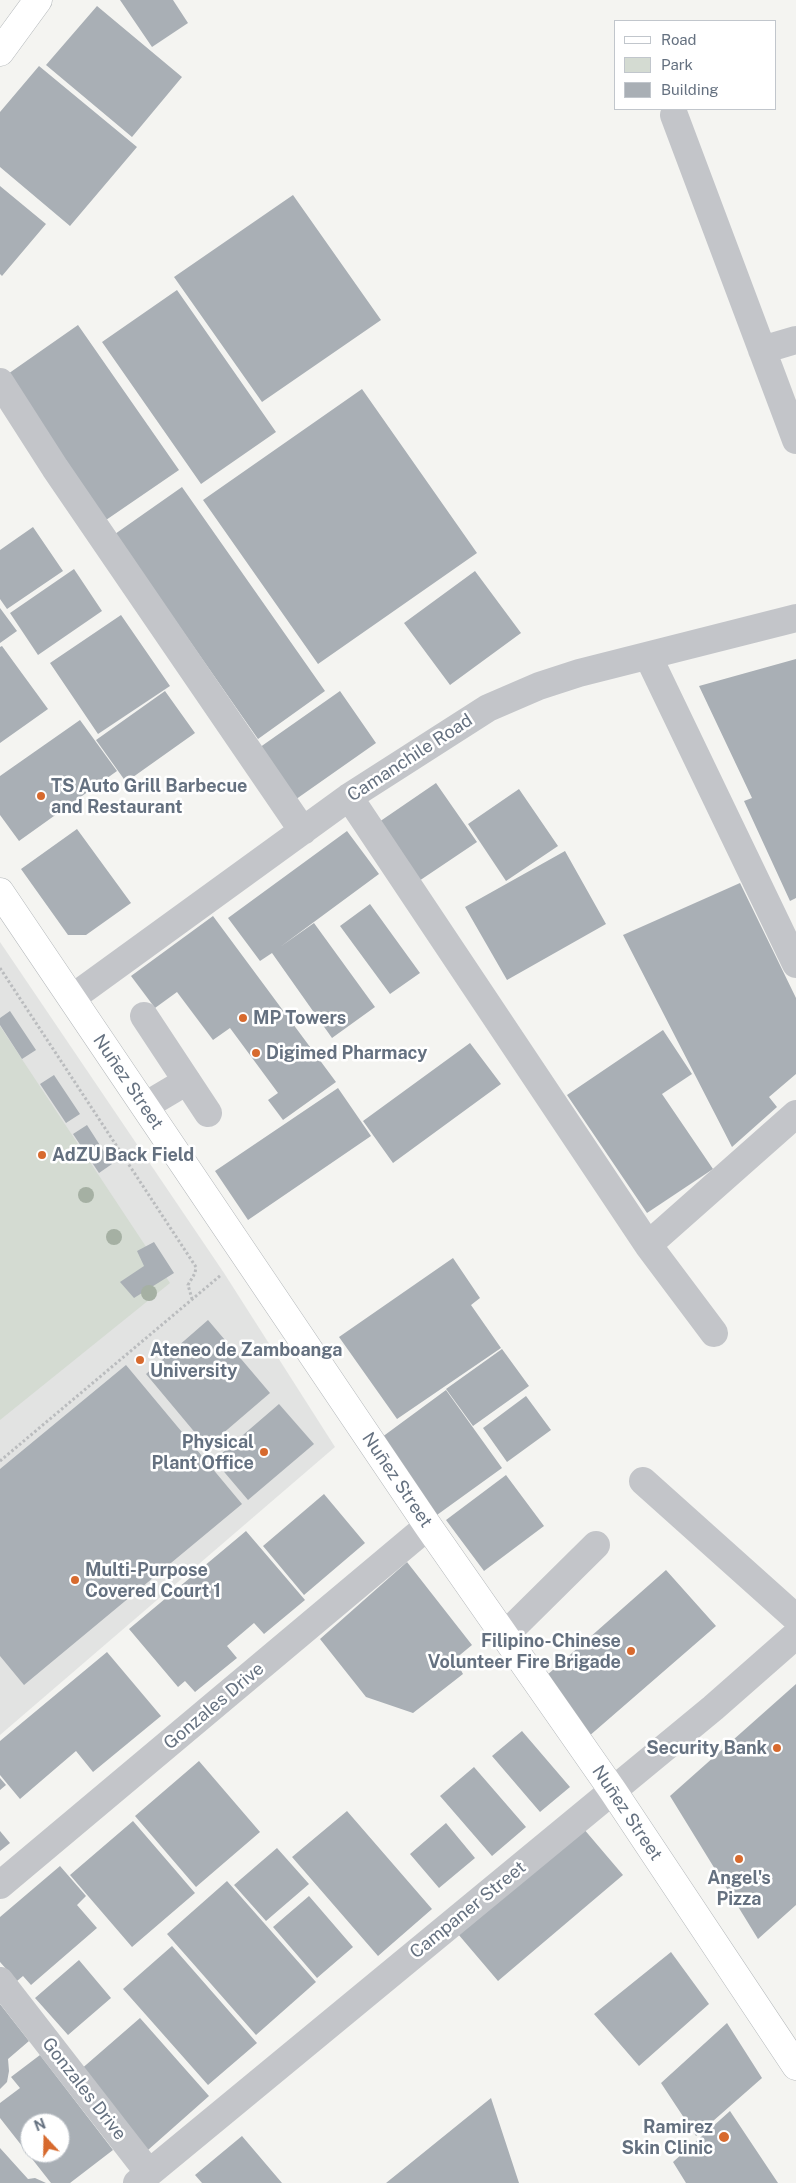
<!DOCTYPE html>
<meta charset="utf-8">
<style>
body{margin:0}
#map{position:relative;width:796px;height:2183px;overflow:hidden;background:#f4f4f1;font-family:"Public Sans",sans-serif}
canvas{display:block}
.legend{position:absolute;left:614px;top:20px;width:162px;height:90px;box-sizing:border-box;background:#fff;border:1px solid #c1c6cc;margin:0;padding:6px 9px;list-style:none;font-size:15px;color:#657180}
.legend li{display:flex;align-items:center;gap:10px;height:25px}
.legend b{width:25px;border:1px solid #c1c6cc}
.north{position:absolute;left:20px;top:2113px;width:50px;height:50px;box-sizing:border-box;background:#fff;border:1px solid #c1c6cc;border-radius:50%;rotate:339deg;font-size:14px;font-weight:700;line-height:20px;text-align:center;color:#657180}
.north::after{content:'';display:block;margin:auto;width:18px;height:22px;background:#d76a2e;clip-path:polygon(50% 0,100% 100%,50% 72%,0 100%)}
</style>
<div id="map">
<canvas width="796" height="2183"></canvas>
<ul class="legend">
<li><b style="height:6px;background:#fff"></b>Road</li>
<li><b style="height:14px;background:#d4dbd2"></b>Park</li>
<li><b style="height:14px;background:#a9afb5"></b>Building</li>
</ul>
<div class="north">N</div>
</div>
<script>
const ctx = document.querySelector('canvas').getContext('2d');
ctx.lineJoin = 'round';
function paint(path, color) { ctx.fillStyle = color; ctx.fill(path, 'evenodd'); }
function trace(path, color, width, dash) { ctx.strokeStyle = color; ctx.lineWidth = width; ctx.lineCap = dash ? 'butt' : 'round'; ctx.setLineDash(dash || []); ctx.stroke(path); }
function write(font, color, halo, rows, align = 'center') {
  ctx.font = font + ' "Public Sans",sans-serif'; ctx.lineWidth = 5; ctx.setLineDash([]); ctx.textBaseline = 'middle'; ctx.strokeStyle = halo; ctx.fillStyle = color; for (const [text, x, y, turn = 0] of rows) {
    ctx.save(); ctx.translate(x, y); ctx.rotate((+turn || 0) * Math.PI / 180); ctx.textAlign = isNaN(turn) ? turn : align; if (halo) ctx.strokeText(text, 0, 0); ctx.fillText(text, 0, 0); ctx.restore();
  }
}
paint(new Path2D(`
 M0 942 224 1273 335 1447 0 1735Z`), '#e2e3e2');
paint(new Path2D(`
 M0 1026 170 1283 0 1420Z`), '#d4dbd2');
paint(new Path2D(`
 M120 0H173L188 23 152 47Z
 M97 6 182 77 132 137 46 65Z
 M39 66 137 147 70 226 0 167V112Z
 M0 186 46 224 2 276 0 274Z
 M293 195 381 320 262 402 174 277Z
 M177 290 276 432 201 484 102 342Z
 M78 325 179 470 106 520 5 376Z
 M362 389 477 553 318 664 203 500Z
 M182 487 325 691 258 739 115 534Z
 M33 527 63 571 7 609 0 599V550Z
 M74 569 102 611 38 655 10 613Z
 M475 571 521 633 450 685 404 623Z
 M0 608 17 631 0 643Z
 M121 615 170 686 98 734 50 663Z
 M2 646 48 709 0 743V647Z
 M796 659V898L790 901 744 801 752 798 699 686Z
 M165 691 195 733 126 782 96 740Z
 M340 691 376 743 292 802 256 750Z
 M80 720 117 771 19 841 0 815V776Z
 M436 783 477 842 419 881 379 822Z
 M519 789 558 846 506 881 468 824Z
 M77 829 131 903 86 935H68L21 869Z
 M347 831 379 874 280 947 314 923 375 1007 332 1038 272 953 260 961 228 918Z
 M565 851 606 924 507 980 465 907Z
 M740 883 796 998V1074L769 1097 777 1107 732 1147 623 935Z
 M370 904 420 973 390 994 340 926Z
 M213 916 336 1082 283 1120 268 1100 278 1093 230 1028 213 1040 177 992 155 1008 131 976Z
 M10 1011 36 1050 22 1059 0 1025V1018Z
 M663 1030 692 1074 662 1094 713 1169 647 1213 567 1095Z
 M470 1043 501 1084 393 1163 363 1121Z
 M54 1075 80 1114 66 1123 40 1084Z
 M338 1088 371 1136 248 1220 215 1171Z
 M87 1125 112 1164 99 1173 73 1134Z
 M154 1242 174 1273 134 1298 120 1282 144 1266 137 1251Z
 M453 1258 480 1298 471 1305 501 1348 397 1419 339 1337Z
 M208 1320 270 1393 207 1447 146 1374Z
 M502 1349 529 1386 473 1426 446 1389Z
 M126 1365 242 1504 24 1685 0 1656V1469Z
 M446 1390 502 1468 430 1520 374 1443Z
 M526 1396 551 1430 507 1462 483 1428Z
 M279 1404 314 1444 248 1500 214 1460Z
 M506 1475 544 1526 484 1571 446 1520Z
 M324 1494 365 1543 304 1595 263 1546Z
 M246 1531 305 1600 264 1634 254 1623 227 1646 237 1658 195 1692 185 1681 178 1687 129 1629Z
 M407 1562 472 1645 455 1659 463 1674 413 1713 366 1697 320 1639Z
 M666 1570 716 1626 588 1737 546 1676Z
 M107 1652 161 1716 93 1772 76 1751 20 1799 0 1775V1741Z
 M796 1684V1905L758 1939 670 1796Z
 M522 1731 570 1787 540 1812 492 1756Z
 M199 1761 260 1832 196 1887 135 1816Z
 M474 1767 526 1827 492 1856 440 1796Z
 M0 1778 6 1785 0 1790Z
 M347 1811 432 1909 378 1956 292 1857Z
 M133 1821 195 1893 132 1947 70 1875Z
 M446 1823 475 1858 439 1888 410 1854Z
 M583 1828 623 1875 498 1981 458 1934Z
 M0 1831 10 1843 0 1851Z
 M277 1848 309 1884 266 1921 234 1885Z
 M60 1866 86 1896 77 1905 97 1928 31 1985 23 1976 17 1981 0 1962V1917Z
 M227 1881 316 1982 256 2035 167 1934Z
 M309 1896 353 1947 317 1978 273 1927Z
 M172 1946 257 2043 208 2085 123 1989Z
 M671 1952 709 2004 639 2066 594 2014Z
 M79 1960 111 1998 68 2035 35 1998Z
 M0 2004 29 2041 8 2059 9 2071 7 2082 0 2089Z
 M140 2018 209 2096 148 2150 79 2071Z
 M727 2023 762 2078 696 2136 661 2083Z
 M40 2055 113 2150 70 2183H51L0 2118V2103L20 2088 11 2077ZM30 2123H60V2153H30Z
 M491 2098 519 2183H386Z
 M730 2111 778 2183H686L673 2162Z
 M242 2136 282 2183H202L195 2175Z
 M0 2148 28 2179 35 2178 46 2183H0Z`), '#a9afb5');
const major = new Path2D(`
 M0 52 38 0
 M0 892 428 1526 613 1791 796 2066`);
trace(major, '#b3b7ba', 29);
trace(new Path2D(`
 M0 968 196 1267 195 1273 188 1285 192 1299
 M0 1461 221 1275`), '#babcbe', 3, [2.5, 2.5]);
trace(new Path2D(`
 M674 115 796 440
 M762 350 796 340
 M0 382 55 468 303 831
 M648 656 796 964
 M349 797 648 1245 714 1333
 M72 998 349 797 488 708 539 686 579 673 796 618
 M144 1016 208 1113
 M145 1106 187 1081
 M648 1245 796 1114
 M643 1481 796 1618
 M505 1635 596 1545
 M0 1885 428 1526
 M0 1981 149 2173
 M137 2183 713 1708 796 1635`), '#c3c5c9', 28);
trace(major, '#fff', 28);
ctx.fillStyle = '#a5b0a3';
for (const [x, y] of [
 [86,1195],
 [114,1237],
 [149,1293]
]) { ctx.beginPath(); ctx.arc(x, y, 8, 0, 2 * Math.PI); ctx.fill(); }
for (const [x, y, r, color] of [
 [41,796,5,"#d76a2e"],
 [243,1018,5,"#d76a2e"],
 [256,1053,5,"#d76a2e"],
 [42,1155,5,"#d76a2e"],
 [140,1360,5,"#d76a2e"],
 [264,1452,5,"#d76a2e"],
 [75,1580,5,"#d76a2e"],
 [631,1651,5,"#d76a2e"],
 [777,1748,5,"#d76a2e"],
 [739,1859,5,"#d76a2e"],
 [724,2137,6,"#d76a2e"]
]) { const dot = new Path2D(); dot.arc(x, y, r, 0, 2 * Math.PI); ctx.fillStyle = color; ctx.fill(dot); trace(dot, '#fff', 2); }
write('18px', '#657180', '#fff', [
 ["Camanchile Road",410,758,-33],
 ["Nuñez Street",128,1082,56],
 ["Nuñez Street",397,1480,56],
 ["Gonzales Drive",214,1706,-40],
 ["Nuñez Street",627,1813,56],
 ["Campaner Street",468,1910,-39],
 ["Gonzales Drive",84,2089,52]
]);
write('bold 18px', '#657180', '#fff', [
 ["TS Auto Grill Barbecue",51,786],
 ["and Restaurant",51,807],
 ["MP Towers",253,1018],
 ["Digimed Pharmacy",266,1053],
 ["AdZU Back Field",52,1155],
 ["Ateneo de Zamboanga",150,1350],
 ["University",150,1371],
 ["Physical",254,1442,"right"],
 ["Plant Office",254,1463,"right"],
 ["Multi-Purpose",85,1570],
 ["Covered Court 1",85,1591],
 ["Filipino-Chinese",621,1641,"right"],
 ["Volunteer Fire Brigade",621,1662,"right"],
 ["Security Bank",767,1748,"right"],
 ["Angel's",739,1878,"center"],
 ["Pizza",739,1899,"center"],
 ["Ramirez",713,2127,"right"],
 ["Skin Clinic",713,2148,"right"]
], 'left');
</script>
